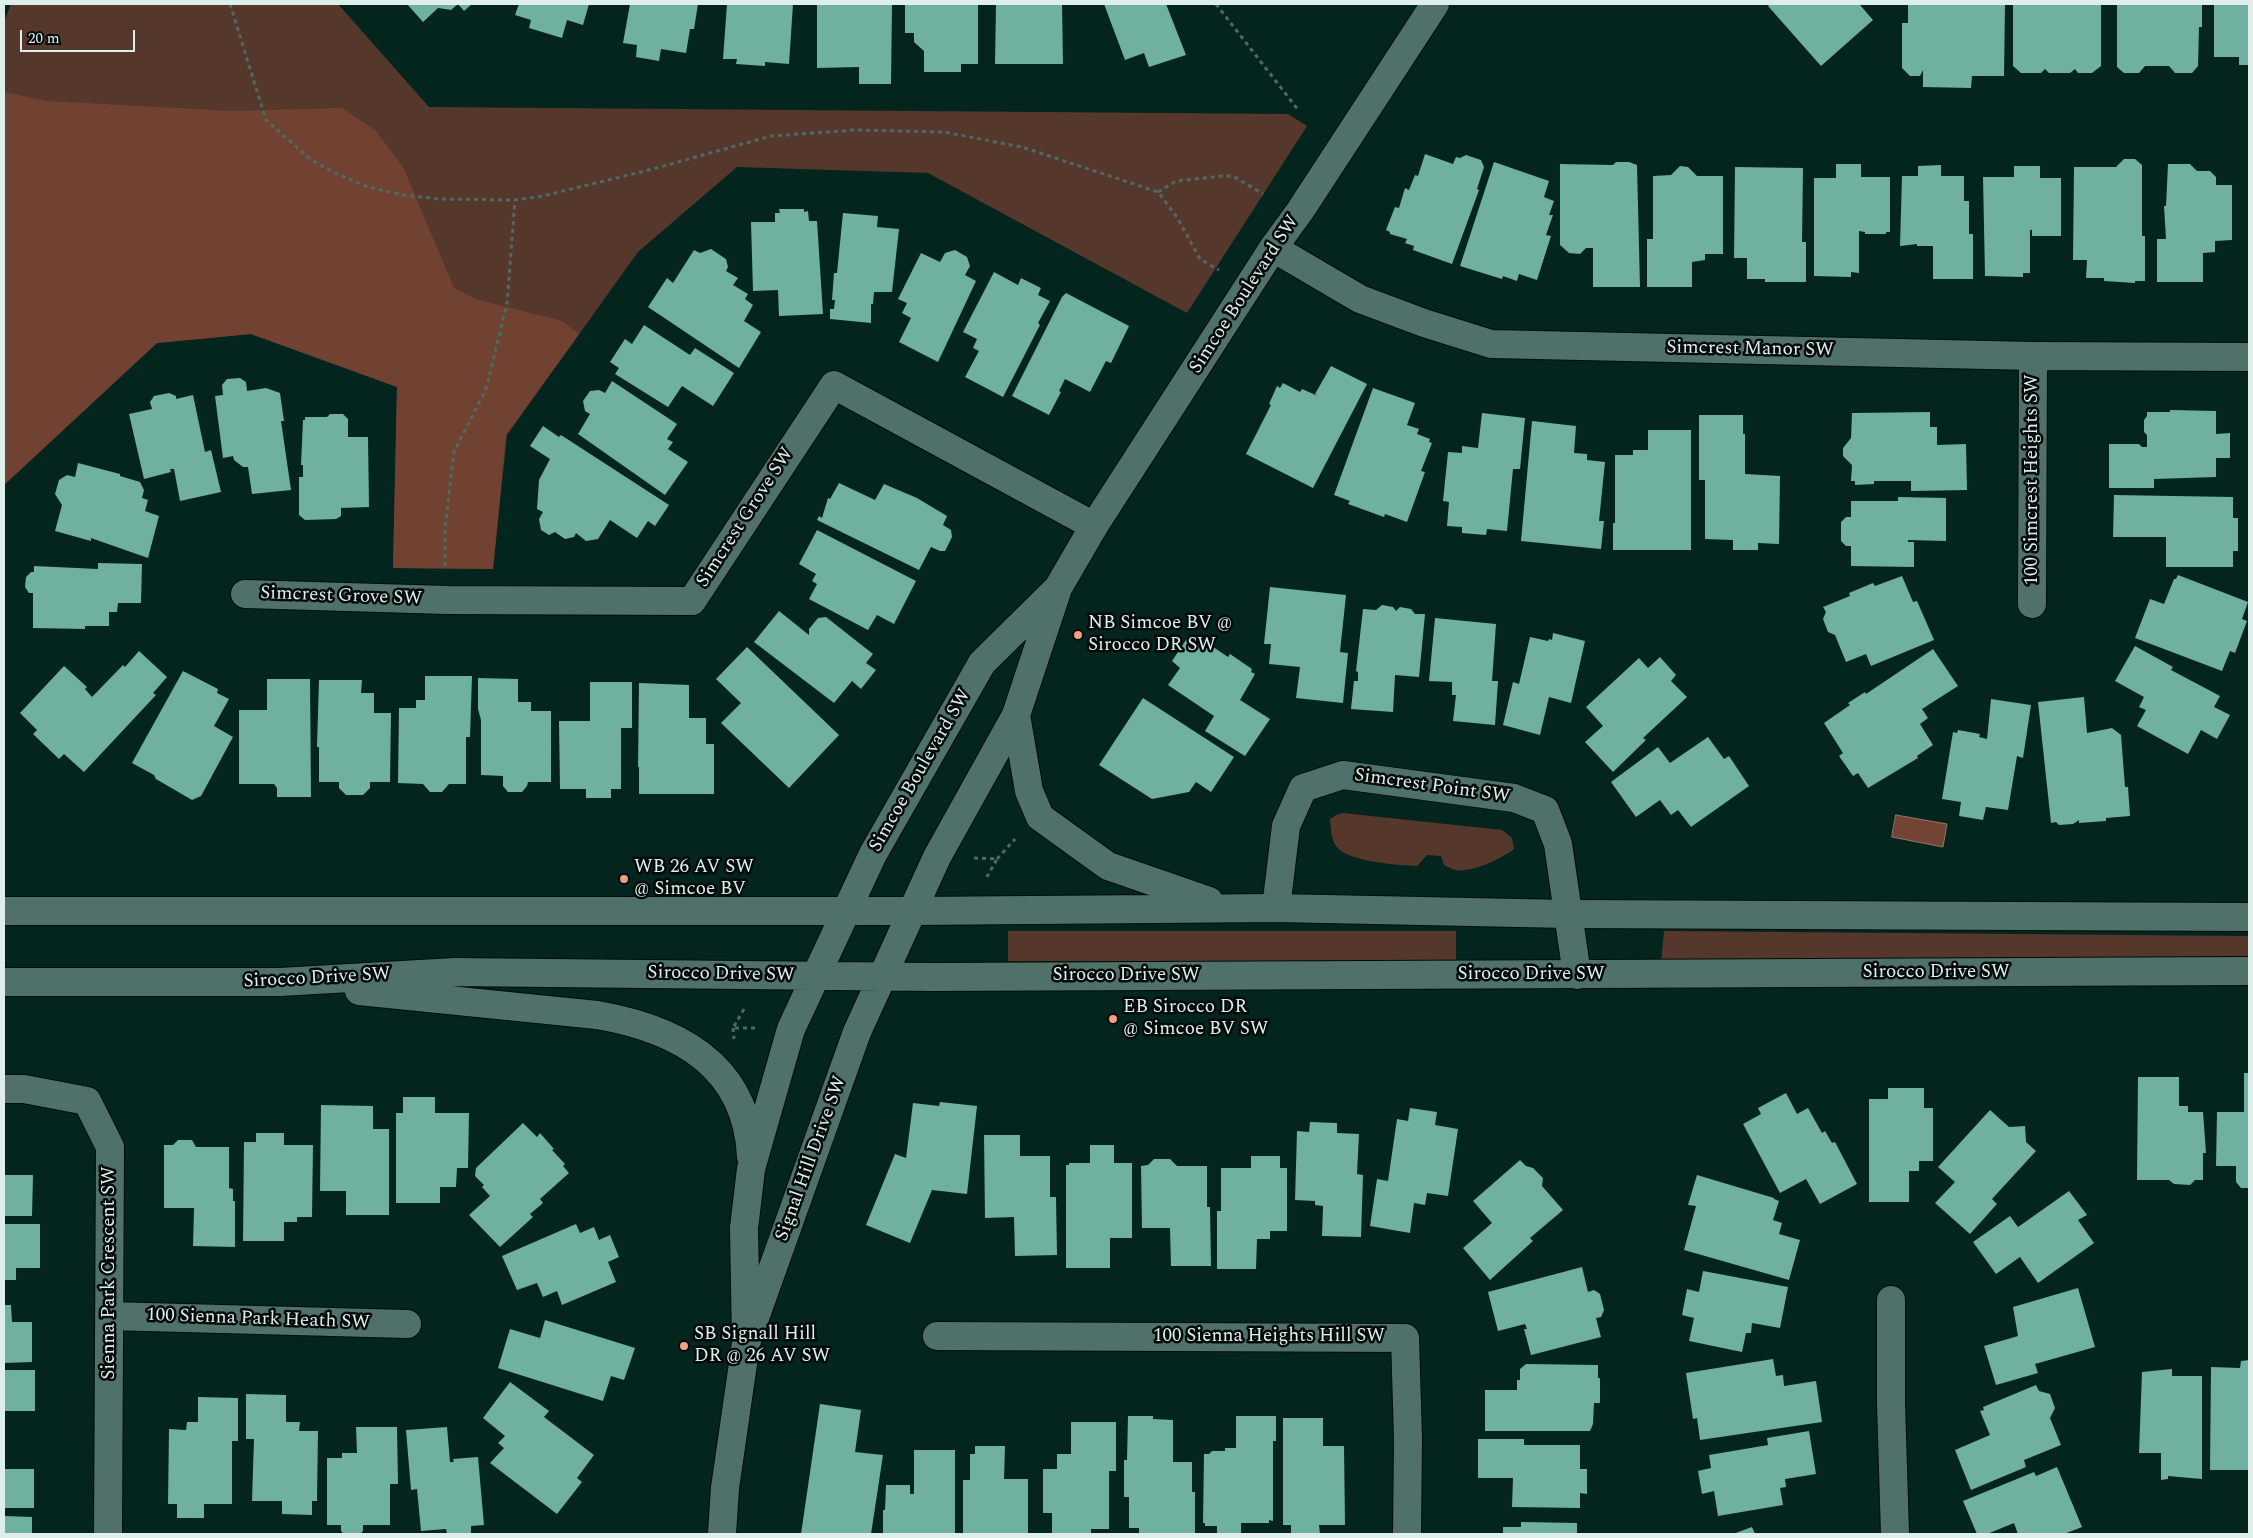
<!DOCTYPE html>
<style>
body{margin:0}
#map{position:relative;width:2253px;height:1538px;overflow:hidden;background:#04251e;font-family:Spectral,serif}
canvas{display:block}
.frame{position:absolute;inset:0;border:5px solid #deefea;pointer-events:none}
.scale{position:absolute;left:20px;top:30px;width:115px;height:22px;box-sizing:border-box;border:2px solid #deefea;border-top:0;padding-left:6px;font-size:15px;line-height:18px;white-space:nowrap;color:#deefea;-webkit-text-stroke:4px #020b09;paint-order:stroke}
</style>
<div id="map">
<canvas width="2253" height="1538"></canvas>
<div class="frame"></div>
<div class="scale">20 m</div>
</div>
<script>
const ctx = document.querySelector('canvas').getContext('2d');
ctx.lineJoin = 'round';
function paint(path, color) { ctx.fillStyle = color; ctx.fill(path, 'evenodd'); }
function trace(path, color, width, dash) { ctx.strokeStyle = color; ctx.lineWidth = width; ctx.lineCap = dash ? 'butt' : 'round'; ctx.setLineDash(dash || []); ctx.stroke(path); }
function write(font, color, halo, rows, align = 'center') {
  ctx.font = font + ' Spectral,serif'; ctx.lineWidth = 5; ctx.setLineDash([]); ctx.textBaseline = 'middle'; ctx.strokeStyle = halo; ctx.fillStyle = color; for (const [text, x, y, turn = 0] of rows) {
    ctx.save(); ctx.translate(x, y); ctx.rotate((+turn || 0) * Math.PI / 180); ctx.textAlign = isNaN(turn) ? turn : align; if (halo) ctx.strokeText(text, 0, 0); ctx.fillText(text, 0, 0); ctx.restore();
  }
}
paint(new Path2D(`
 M11 4H338L429 107 1288 114 1307 126 1187 313 928 173 737 167 638 252 507 435 493 569 393 568 397 387 251 334 157 343 4 485V22Z
 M1343 813 1502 830 1512 838 1514 849C1501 859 1472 873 1455 870 1452 869 1448 867 1444 865L1441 856 1427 855 1417 866C1398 865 1347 862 1336 846 1331 839 1331 828 1330 819L1336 815Z
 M1008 931H1456V962L1008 961Z
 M1664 931 2249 936V958L1661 963Z`), '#55372c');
paint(new Path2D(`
 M4 92 47 101 231 111 342 108 376 131 403 167 454 288 478 300 562 321 579 334 506 435 493 569 393 568 397 387 251 334 157 343 4 485Z`), '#714231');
const water = new Path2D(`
 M1896 815 1947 824 1943 847 1892 837Z`);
paint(water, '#734433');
trace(water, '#93776a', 1);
paint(new Path2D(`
 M407 4H472L464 11 458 4 451 10 438 8 423 22Z
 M519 4H589L583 25 567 20 562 38 529 28 531 20 515 15Z
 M630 4H698L694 29H690L686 53 661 49 659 61 636 57 637 45 623 43Z
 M727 4H793L789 64 765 62V66L736 64 737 59H723Z
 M817 4H892L891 84H859V67L817 68Z
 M905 4H978V64H961V72H924V51L914 42V33H905Z
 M996 4H1062L1063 64H995Z
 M1104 4H1166L1186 55 1149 67 1144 53 1125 60Z
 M1770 4H1862L1860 5 1873 20 1821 66 1768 6Z
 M1908 4H2005L2004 76H1972L1971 88 1923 87V70L1920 76H1910L1902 68V23H1908Z
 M2013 4H2101V66L2092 73H2078L2075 69 2070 73H2049L2045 69 2041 73H2021L2013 66Z
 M2117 4H2202V27H2199L2198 66 2192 73H2175L2169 66H2145L2139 73H2124L2117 67Z
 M2214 4H2249V65H2239V57H2214Z
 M1425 154 1453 164 1456 157 1460 158 1466 155 1481 160 1484 167 1477 189 1479 190 1452 264 1413 250 1414 246 1405 243 1407 239 1390 234V232L1386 230 1395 207 1399 208 1405 188 1409 190 1415 175 1418 176Z
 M2124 159H2135L2142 165V236H2145V281H2135V283L2104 281V278H2086L2087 260H2073L2074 167H2116Z
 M1494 162 1549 181 1544 197 1554 201 1549 215H1553L1546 235 1551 236 1537 280 1519 274 1517 281 1503 276 1502 279 1460 266Z
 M1616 162H1629L1637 165 1640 287H1593V248H1586L1580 254 1569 253 1560 245V164L1613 165Z
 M1836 164H1861V177H1890V232H1886V234H1865V232L1859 231V273L1851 272V277L1814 276V178H1836Z
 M2168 164H2190L2197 171H2210L2216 177V185H2232V240L2215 241V252L2203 253V282H2157V239H2166L2164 206H2166Z
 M1941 165V176H1964V201H1969V234H1973V279H1933V246H1917V244L1900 246 1902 176H1918V166Z
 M1680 166 1688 167 1697 176H1723V254H1705V260L1692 262V287H1647V239H1653V176L1671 175Z
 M2014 166H2040V178H2061V236H2032V230H2030V273H2023V277L1985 276 1983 177H2014Z
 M1735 167 1803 168 1802 242H1806V282H1765V279H1747V258H1734Z
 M779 209H804V212L808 211 809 221H817L823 314 779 316 778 290 753 291 751 222H775V213H780Z
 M843 213 878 216 877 227 899 229 892 292H874L873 304H871V323L830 319V309H834L835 300H832L834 273H837Z
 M711 249 726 259 728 267 726 271 738 278 733 285 748 294 745 299 753 305 744 321 761 332 739 368 648 307 667 278 673 283 694 250 700 253Z
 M955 250 967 257 970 266 965 275 976 281 938 362 899 342 911 318 902 313 907 303 898 299 921 253 940 262 945 253Z
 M994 272 1018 285 1021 278 1041 288 1038 295 1050 301 1038 323 1040 325 1003 397 965 377 979 351 973 348 977 339 963 332Z
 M1066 293 1129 326 1111 363 1106 361 1090 392 1065 379 1059 391 1061 392 1049 415 1012 396 1062 297Z
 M644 325 690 355 695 348 734 373 713 406 682 386 668 407 615 374 619 368 610 362 625 339 632 344Z
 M1331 366 1367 384 1313 488 1246 454 1271 405 1269 404 1277 386 1280 388 1283 383 1300 392 1302 389 1318 396 1315 394Z
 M240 378 246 382 247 391 266 388 280 393 284 421H281L291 490 252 494 248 467H243L234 460 233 456 223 458 215 396 223 395 222 385 227 379Z
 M612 381 677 424 667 439 673 442 668 449 688 462 665 495 578 434 590 414 585 411 583 401 590 391 599 390 605 393Z
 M1373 388 1415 403 1407 425 1419 429 1417 434 1430 439 1429 442 1432 443 1421 471 1425 472 1407 522 1385 514 1384 517 1348 504 1350 501 1334 495Z
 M169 393 176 396V399L193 395 205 452 211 450 221 492 180 501 174 469H170L171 472 144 479 129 414 152 409 150 402 154 396Z
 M2170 410 2216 411V434L2230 433V458H2216V477L2154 479V488H2109V444H2139L2142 447H2147V435L2144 432V420L2147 416V412H2170Z
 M1930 412V427H1937V445L1966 444 1967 490 1911 491V481H1874V484L1855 485V481H1851L1852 465 1843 456V448L1851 438 1852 413Z
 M1482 413 1525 418 1520 469H1513L1507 531 1487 529 1486 535 1462 533V527L1447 526 1449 502 1443 501 1448 452 1462 453V446L1478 448Z
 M330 414H343L348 419V437H368L369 507 341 508V516L336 519 305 520 299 515V477H303V465H301L303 420H305V417H327Z
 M1699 415H1743V434H1745V474L1780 476 1779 544 1758 543V550H1733V540L1705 539V480H1699Z
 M1532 421 1576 426 1574 453 1587 454V460L1605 462 1599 521H1604L1601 549 1521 541Z
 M543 426 559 437 561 435 669 505 655 526 648 521 637 538 610 520 598 539 586 541 576 533 574 537 565 539 555 532 549 535 541 530 539 519 543 512 537 509 539 480 550 459 530 446Z
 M1648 430H1691V550H1613V523H1615V455H1633V450H1648Z
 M78 463 120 474V476L140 482 144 490 142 498 148 500 145 511 159 516 148 558 91 538V541L55 531 62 505 55 494 59 480 67 475 75 477Z
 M839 483 875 500 884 484 917 498 947 516 943 525 951 530 952 537 945 551H940L931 547 919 570 817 520 819 516 822 518 828 498 830 499Z
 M2114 495 2233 497V518H2238V551H2233V567H2166V537H2113Z
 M1898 497 1946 498V541L1908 540V542H1914V567L1851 566V546H1846L1841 541V522L1846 517H1851V501H1898Z
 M817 530 916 581 894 624 877 615 868 630 809 599 817 584 812 581 816 574 799 564Z
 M98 563 142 564 141 603H118L117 612H109V626H85V629L33 628V593H29L25 587 26 577 31 572H34V566L98 569Z
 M2178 575 2248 602 2242 619 2247 621 2235 653 2230 651 2222 671 2135 638 2150 599 2164 604 2174 579H2176Z
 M1902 576 1913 602 1917 601 1934 640 1871 666 1866 654 1846 662 1835 635 1828 632 1823 619 1826 612 1823 607 1850 596 1849 593 1873 583 1875 586Z
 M1270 587 1346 595 1340 652 1348 653 1343 703 1296 698 1300 667 1269 664 1271 644H1264Z
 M1382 605 1393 607 1396 611 1400 607 1411 609 1415 614H1425L1419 677 1395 675 1393 712 1351 709 1354 681H1358V672L1356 671 1363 609 1376 610Z
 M779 611 809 635V629L818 618 826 617 873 654 866 663 876 670 861 689 852 681 834 703 754 642Z
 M1435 618 1496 624 1492 681H1498L1495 725 1453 721 1456 695H1452V682L1429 681Z
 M1553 633 1585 641 1571 703 1549 697 1540 735 1503 725 1513 682 1519 684 1530 637 1548 641 1549 639 1552 640Z
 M1188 637 1200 644 1203 640 1228 657 1230 654 1252 669 1251 672 1255 674 1240 700 1270 719 1245 756 1205 731 1214 716 1168 685 1180 668 1172 661Z
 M2135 646 2173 667 2171 670 2220 696 2214 707 2230 715 2217 739 2201 730 2188 754 2137 726 2146 710 2139 707 2144 697 2115 681Z
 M747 647 839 735 789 788 721 723 741 703 716 679Z
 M1933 649 1958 686 1922 709 1928 718 1920 724 1933 745 1917 756 1918 758 1868 788 1858 773 1853 776 1839 756 1843 753 1824 723 1850 705 1848 703 1865 692 1866 694Z
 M139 651 167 677 153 693 156 695 84 772 64 754 59 759 33 734 37 730 20 713 64 666 87 687 85 689 92 697 123 665 125 667Z
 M1660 657 1676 675 1671 681 1687 697 1643 738 1646 740 1613 772 1585 742 1603 726 1586 707 1639 658 1648 668Z
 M183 671 218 689 217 693 229 699 214 726 233 737 201 796 192 800 156 779 154 775 132 763Z
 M425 676H472L470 737H466V784H449L442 792H430L423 784 398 783 399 708H416V700H425Z
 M478 678 518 679V702H531V711H551V782H528L527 786 522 792H508L503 786V776L481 775V720L478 709Z
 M267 679H310L311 797H277V788L274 784H239V710H267Z
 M319 680H362L361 693H374V713H391L390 782H370V788L363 795H346L339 788V782H319V747H317Z
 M590 682H632V728H621V789H611V798H586V789H560L559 721H590Z
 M639 683 689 685V718H706V744H714V794H639V767H638Z
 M2084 697 2087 733 2112 728 2121 735 2125 787H2128L2130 816 2106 818V821L2079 823V820L2073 824 2059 825 2056 822 2051 823 2038 702Z
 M1143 698 1234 757 1211 792 1196 782 1189 792 1152 799 1099 765Z
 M1991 699 2031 705 2023 758 2017 756 2008 810 1986 807 1983 820 1959 816 1961 802 1942 799 1953 732 1957 733 1958 730 1980 734 1979 737 1987 739Z
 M1708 737 1724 759 1729 756 1749 786 1691 827 1678 810 1671 815 1660 800 1636 817 1611 782 1658 747 1670 763Z
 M2244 1073H2249V1188H2241L2236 1182V1166H2216L2217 1112H2244Z
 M2138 1077H2179V1106H2188V1112H2203L2206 1153H2203V1180H2195L2190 1185 2174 1184 2169 1180H2137Z
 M1888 1088H1924V1108H1933V1161H1919V1171H1909V1202H1869V1099H1888Z
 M1786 1093 1797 1114 1808 1108 1822 1133 1825 1131 1832 1143 1835 1142 1857 1184 1820 1204 1806 1179 1780 1193 1743 1124 1761 1114 1758 1108Z
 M403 1097H435V1113H469L468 1168H457L456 1187H440V1203H396V1113H403Z
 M940 1102 977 1106 967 1194 932 1190 910 1243 866 1225 895 1154 906 1158 913 1103 939 1106Z
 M321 1105 373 1106V1129H389V1215H346V1191H320Z
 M1410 1108 1437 1112 1435 1125 1458 1129 1448 1196 1427 1193 1425 1205 1414 1203 1410 1233 1370 1226 1377 1179 1388 1181 1397 1119 1408 1121Z
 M1990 1110 2009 1127 2025 1126 2026 1142 2036 1151 1992 1199 1997 1204 1970 1234 1935 1203 1955 1182 1938 1167Z
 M1310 1122 1337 1123V1133L1359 1134 1357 1174 1363 1175 1361 1237 1322 1236 1323 1206 1315 1205V1201L1295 1200 1297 1131 1309 1132Z
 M523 1123 537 1137 540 1133 554 1149 552 1150 565 1164 563 1166 569 1173 540 1199 543 1203 530 1214 533 1217 500 1247 469 1215 490 1196 482 1187 484 1185 475 1176 476 1168Z
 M256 1133H284V1145H313L312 1217H297V1222H284V1241H243L244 1142H256Z
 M984 1135H1020V1156H1050V1197H1056L1057 1255 1015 1256 1014 1217 985 1218Z
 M178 1140H192L196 1147H229V1188L233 1189V1201H235V1247L193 1246 194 1208H164V1145H173Z
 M1090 1145H1114V1163H1132V1238H1110V1268H1066V1165H1069V1163H1090Z
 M1251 1156H1280V1168H1287V1231H1270V1239H1257L1256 1269H1217V1211H1221V1168H1251Z
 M1154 1159H1170L1177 1166H1207V1207H1210L1211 1266H1171L1170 1228H1142L1141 1166 1148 1165Z
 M1520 1160 1526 1166 1533 1168 1543 1178 1542 1186 1563 1210 1530 1238 1533 1241 1490 1280 1463 1248 1492 1223 1473 1201Z
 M4 1175H33L32 1216H4Z
 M1697 1175 1774 1198V1199L1779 1201 1773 1220 1782 1223 1779 1234 1800 1240 1789 1280 1684 1250 1696 1206 1688 1205Z
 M2069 1191 2087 1215 2078 1220 2094 1243 2038 1283 2020 1257 1996 1274 1973 1242 2010 1216 2018 1227Z
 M4 1224H40V1268H16V1280H4Z
 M576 1224 580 1233 594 1227 599 1240 610 1235 619 1257 608 1262 616 1282 562 1305 557 1291 543 1297 537 1283 517 1290 502 1256Z
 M1582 1267 1588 1292 1594 1290 1600 1294 1604 1310 1601 1317 1596 1318 1601 1337 1531 1355 1524 1329H1527L1525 1324 1498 1331 1488 1292Z
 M1703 1271 1788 1287 1780 1328 1752 1323 1751 1333H1746L1742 1352 1689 1341 1694 1318 1682 1315 1687 1289 1699 1292Z
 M2078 1288 2095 1347 2035 1364 2038 1373 1996 1385 1984 1346 2018 1336 2013 1307Z
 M4 1305H11L12 1322H32V1362L4 1363Z
 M545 1320 635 1348 624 1380 611 1376 603 1401 498 1368 510 1329 540 1338Z
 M1773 1359 1776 1376 1783 1375 1784 1386 1816 1381 1822 1422 1700 1440 1697 1418 1693 1419 1686 1373Z
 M2249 1360V1470H2210L2211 1367 2240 1368 2241 1361Z
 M1526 1364 1598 1365V1378H1600V1403H1594L1593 1424 1590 1431H1485V1390H1517V1380H1520V1369Z
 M2172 1369V1376H2202V1479L2168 1476V1479L2161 1480V1453H2139L2142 1372Z
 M4 1370H35V1411H4Z
 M510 1382 549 1411 544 1417 594 1455 577 1478 582 1482 557 1514 490 1463 504 1448 498 1443 505 1436 483 1418Z
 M2036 1385 2039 1391 2050 1394 2055 1408 2050 1418 2061 1445 2024 1460 2026 1467 1971 1490 1955 1450 1990 1435 1980 1411 1984 1410 1983 1407Z
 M246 1394 286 1395V1422H300L299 1431H318L317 1501H312V1515L282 1514V1501H252L254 1439H246Z
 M198 1397 238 1398V1441H232V1504H204V1518H177V1504H168L169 1429 186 1430 187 1422H198Z
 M820 1404 861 1410 855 1452 883 1455 871 1534H801Z
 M1128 1416H1153V1419L1173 1420V1462H1192V1492H1195V1534H1139V1528H1129V1497H1124V1460H1127Z
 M1236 1416H1276V1441H1273V1521L1269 1520V1523H1241V1534H1217V1526H1205V1523H1203L1204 1454H1209L1212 1451H1225V1448H1236Z
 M1283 1418H1323V1446H1344L1345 1525H1319L1320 1534H1291V1525H1283Z
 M1071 1422H1116V1471H1109V1529H1091V1534H1052V1513H1043V1469H1057V1454H1071Z
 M356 1427H397L398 1484H390V1525H363V1531L360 1534H344L341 1531V1525H327V1458H342V1453H357Z
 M447 1427 450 1462H454L453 1459 478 1457 484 1525 471 1526V1534H447L446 1529 421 1531 417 1489 411 1490 406 1430Z
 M1809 1431 1816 1474 1785 1479 1786 1487 1780 1488 1783 1505 1718 1516 1714 1491 1702 1494 1698 1471 1711 1468 1709 1455 1768 1445 1767 1438Z
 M1478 1439H1524V1445H1580V1469H1587V1494L1580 1493V1508L1512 1507 1513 1478H1478Z
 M975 1446H1005L1004 1479H1028V1534H963V1480H970V1454H975Z
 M914 1450H955V1534H883V1510H885L886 1485H910V1494H914Z
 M2057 1467 2082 1527 2064 1534H2018L2014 1523 1987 1534H1977L1963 1501 2034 1472 2036 1476Z
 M4 1469H34V1508H4Z
 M4 1516 32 1517V1534H4Z
 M1521 1522 1577 1523V1534H1503V1527H1521Z
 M1752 1527 1755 1534H1733Z`), '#6fb0a1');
const street = new Path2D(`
 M1273 248 1360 299 1424 323 1491 344 2033 356 2249 357
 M245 594 447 600 692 601 834 385 1094 526
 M2032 604 2033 356
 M1276 908 1286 826 1303 788 1343 775 1514 798 1545 810 1558 844 1577 975
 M4 1089H24L87 1101 110 1147 108 1534
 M1891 1300V1403L1895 1534
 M109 1316 407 1324
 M937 1336 1405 1338 1408 1438 1407 1534`);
const secondary = new Path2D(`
 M1016 715 1029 791 1040 817 1108 866 1209 901
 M4 911H912L1276 908 1568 914 2249 917
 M4 982H280L455 972 932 977 2249 971
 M359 991 597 1015C679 1029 747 1066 751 1157
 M746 1343 857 1032 937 857 1016 715 1058 588 1094 526 1273 248 1300 211 1435 4
 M722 1534 725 1488 746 1343 744 1228 751 1169 791 1029 873 854 982 663 1055 591`);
trace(street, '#000d09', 30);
trace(secondary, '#000d09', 30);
trace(new Path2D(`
 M230 4 266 120 310 159 335 173 368 187 403 195 439 199 515 200 543 196 653 169 771 136 855 130 944 132 1022 147 1158 192 1177 217 1200 259 1219 270
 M1216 4 1299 111
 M1158 192 1176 181 1223 176H1233L1263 194
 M445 566V528L454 452 486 389 507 304 515 200
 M974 858 997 859 987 877
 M997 859 1015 839
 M744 1009 733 1028H755
 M733 1028 734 1039`), '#4f6a64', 3, [4, 4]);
trace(street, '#507169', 28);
trace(secondary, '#507169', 28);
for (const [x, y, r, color] of [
 [1078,635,5,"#f2a081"],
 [624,879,5,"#f2a081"],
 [1113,1019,5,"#f2a081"],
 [684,1346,5,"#f2a081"]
]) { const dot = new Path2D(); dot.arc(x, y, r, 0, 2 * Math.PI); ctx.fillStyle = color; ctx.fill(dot); trace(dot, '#020b09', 2); }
write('19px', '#deefea', '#020b09', [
 ["Simcoe Boulevard SW",1245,295,-57],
 ["Simcrest Manor SW",1750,350,1],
 ["100 Simcrest Heights SW",2033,480,-90],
 ["Simcrest Grove SW",746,518,-57],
 ["Simcrest Grove SW",341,597,2],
 ["Simcoe Boulevard SW",921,771,-60],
 ["Simcrest Point SW",1432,787,8],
 ["Sirocco Drive SW",1936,973],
 ["Sirocco Drive SW",721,975,1],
 ["Sirocco Drive SW",1531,975],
 ["Sirocco Drive SW",1126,976],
 ["Sirocco Drive SW",317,979,-3],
 ["Signal Hill Drive SW",812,1159,-70],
 ["Sienna Park Crescent SW",110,1273,-90],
 ["100 Sienna Park Heath SW",258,1320,2],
 ["100 Sienna Heights Hill SW",1269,1337]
]);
write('19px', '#deefea', '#020b09', [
 ["NB Simcoe BV @",1088,624],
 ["Sirocco DR SW",1088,646],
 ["WB 26 AV SW",634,868],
 ["@ Simcoe BV",634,890],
 ["EB Sirocco DR",1123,1008],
 ["@ Simcoe BV SW",1123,1030],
 ["SB Signall Hill",694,1335],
 ["DR @ 26 AV SW",694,1357]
], 'left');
</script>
